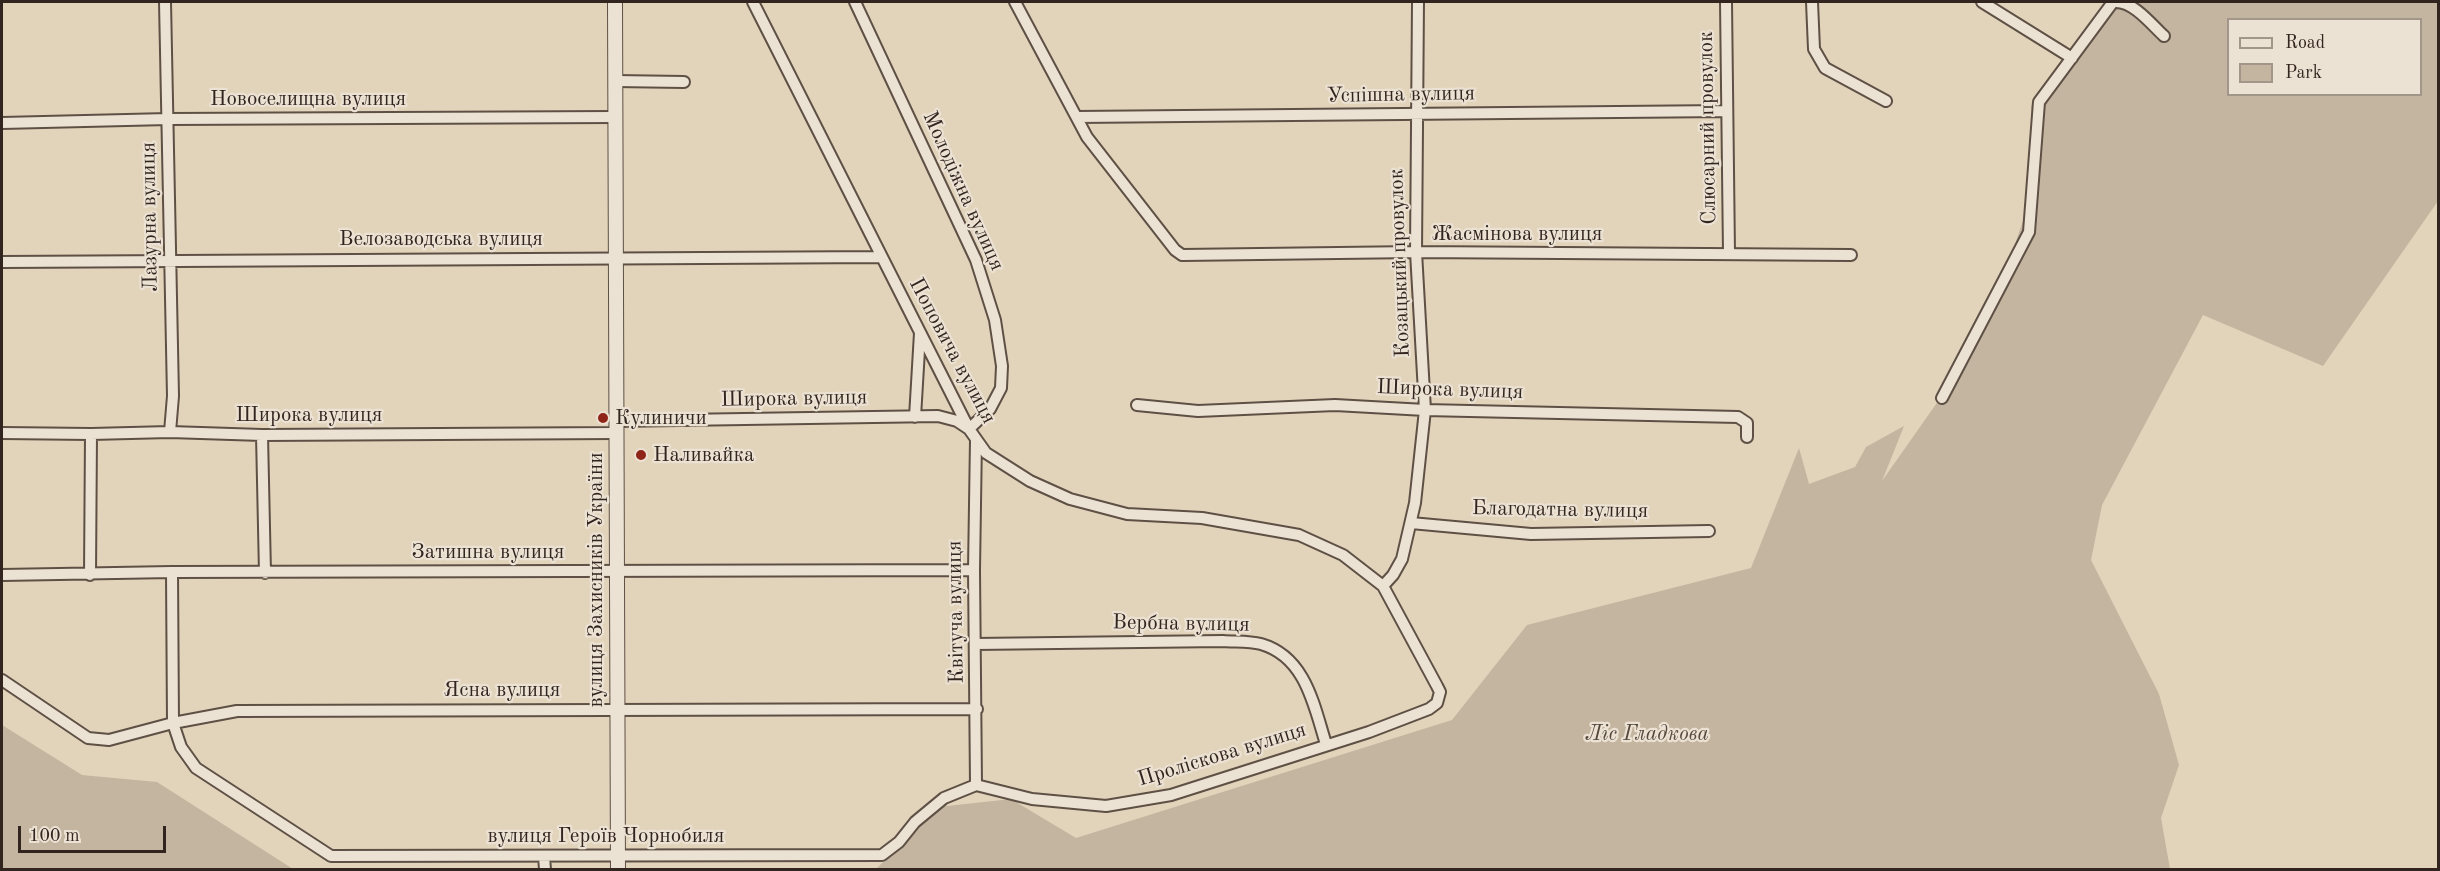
<!DOCTYPE html>
<meta charset="utf-8">
<style>
body{margin:0}
#map{position:relative;width:2440px;height:871px;overflow:hidden;background:#e2d3bb;font-family:"Old Standard TT",serif}
canvas{display:block}
.frame{position:absolute;inset:0;border:3px solid #32241e;pointer-events:none}
.legend{position:absolute;left:2227px;top:18px;width:195px;height:78px;box-sizing:border-box;background:#ece2d3;border:2px solid #a2968b;margin:0;padding:8px 10px;list-style:none;font-size:18px;color:#32241e}
.legend li{display:flex;align-items:center;gap:12px;height:30px}
.legend b{width:30px;border:2px solid #a2968b}
.scale{position:absolute;left:18px;top:826px;width:148px;height:27px;box-sizing:border-box;border:3px solid #32241e;border-top:0;padding-left:8px;font-size:18px;line-height:21px;white-space:nowrap;color:#32241e;-webkit-text-stroke:4px #ece2d3;paint-order:stroke}
</style>
<div id="map">
<canvas width="2440" height="871"></canvas>
<div class="frame"></div>
<ul class="legend">
<li><b style="height:8px;background:#ece2d3"></b>Road</li>
<li><b style="height:16px;background:#c4b5a0"></b>Park</li>
</ul>
<div class="scale">100 m</div>
</div>
<script>
const ctx = document.querySelector('canvas').getContext('2d');
ctx.lineJoin = 'round';
function paint(path, color) { ctx.fillStyle = color; ctx.fill(path, 'evenodd'); }
function trace(path, color, width, dash) { ctx.strokeStyle = color; ctx.lineWidth = width; ctx.lineCap = dash ? 'butt' : 'round'; ctx.setLineDash(dash || []); ctx.stroke(path); }
function write(font, color, halo, rows, align = 'center') {
  ctx.font = font + ' "Old Standard TT",serif'; ctx.lineWidth = 4.5; ctx.setLineDash([]); ctx.textBaseline = 'middle'; ctx.strokeStyle = halo; ctx.fillStyle = color; for (const [text, x, y, turn = 0] of rows) {
    ctx.save(); ctx.translate(x, y); ctx.rotate((+turn || 0) * Math.PI / 180); ctx.textAlign = isNaN(turn) ? turn : align; if (halo) ctx.strokeText(text, 0, 0); ctx.fillText(text, 0, 0); ctx.restore();
  }
}
paint(new Path2D(`
 M2108 2H2438V201L2323 366 2203 315 2102 505 2091 560 2159 694 2179 765 2161 818 2170 869 875 870 938 807 1011 799 1076 838 1452 720 1527 625 1751 568 1799 448 1809 484 1855 467 1866 447 1904 426 1882 481 1941 397 2003 280 2036 182 2031 106ZM2228 20H2420V94H2228Z
 M2 725 82 775 157 782 293 869H2Z`), '#c4b5a0');
const minor = new Path2D(`
 M165 2 173 396 170 432
 M1015 2 1087 137 1175 250 1182 255 1416 252 1851 255
 M1726 2 1729 254
 M1812 2 1814 49 1825 68 1886 101
 M1982 2 2072 58
 M2116 2C2134 2 2151 24 2164 36
 M615 81 684 82
 M1077 117 1726 111
 M2 123 168 119 615 117
 M2 262 881 257
 M1942 398 2029 232 2039 102 2113 2
 M1137 405 1198 411 1335 405 1425 410 1738 417 1747 423V437
 M915 417 920 333
 M616 421 938 416 957 421 969 429 990 409 1001 388 1002 366 995 320 976 260 855 2
 M2 433 91 434 170 432 262 435 616 433
 M262 435 265 573
 M976 439 974 570 976 785
 M1411 523 1531 534 1709 531
 M172 572 173 723 181 747 196 768 331 856 882 855 899 842 915 822 944 798 976 785 1032 799 1106 806 1171 795 1369 732 1429 709 1437 703 1440 692 1437 686 1383 586 1343 555 1299 535 1202 518 1127 514 1070 499 1030 481 986 453 969 429 753 2
 M2 575 172 572 974 570
 M90 575 91 434
 M1383 586 1393 575 1402 559 1415 503 1425 410 1416 252 1418 2
 M975 644 1223 641C1235 642 1249 641 1261 644 1306 657 1314 706 1326 744
 M2 680 88 738 109 740 173 723 237 711 977 709
 M544 856 545 870`);
const tertiary = new Path2D(`
 M615 2 618 870`);
trace(minor, '#5e5045', 14);
trace(tertiary, '#5e5045', 16);
trace(minor, '#ece2d3', 10);
trace(tertiary, '#ece2d3', 14);
for (const [x, y, r, color] of [
 [603,418,6,"#8f2418"],
 [641,455,6,"#8f2418"]
]) { const dot = new Path2D(); dot.arc(x, y, r, 0, 2 * Math.PI); ctx.fillStyle = color; ctx.fill(dot); trace(dot, '#ece2d3', 2); }
write('21px', '#32241e', '#ece2d3', [
 ["Успішна вулиця",1401,95,-1],
 ["Новоселищна вулиця",308,99],
 ["Слюсарний провулок",1708,128,-91],
 ["Молодіжна вулиця",963,191,66],
 ["Лазурна вулиця",150,217,-91],
 ["Жасмінова вулиця",1517,234],
 ["Велозаводська вулиця",441,239],
 ["Козацький провулок",1400,263,-92],
 ["Поповича вулиця",952,351,62],
 ["Широка вулиця",1450,390,2],
 ["Широка вулиця",794,399,-1],
 ["Широка вулиця",309,415],
 ["Благодатна вулиця",1560,510,1],
 ["Затишна вулиця",488,552],
 ["вулиця Захисників України",596,580,-90],
 ["Квітуча вулиця",956,612,-91],
 ["Вербна вулиця",1181,624,1],
 ["Ясна вулиця",502,690],
 ["Проліскова вулиця",1222,755,-17],
 ["вулиця Героїв Чорнобиля",606,836]
]);
write('21px', '#32241e', '#ece2d3', [
 ["Кулиничи",615,418],
 ["Наливайка",653,455]
], 'left');
write('italic 21px', '#56483e', '#ece2d3', [
 ["Ліс Гладкова",1647,734]
]);
</script>
